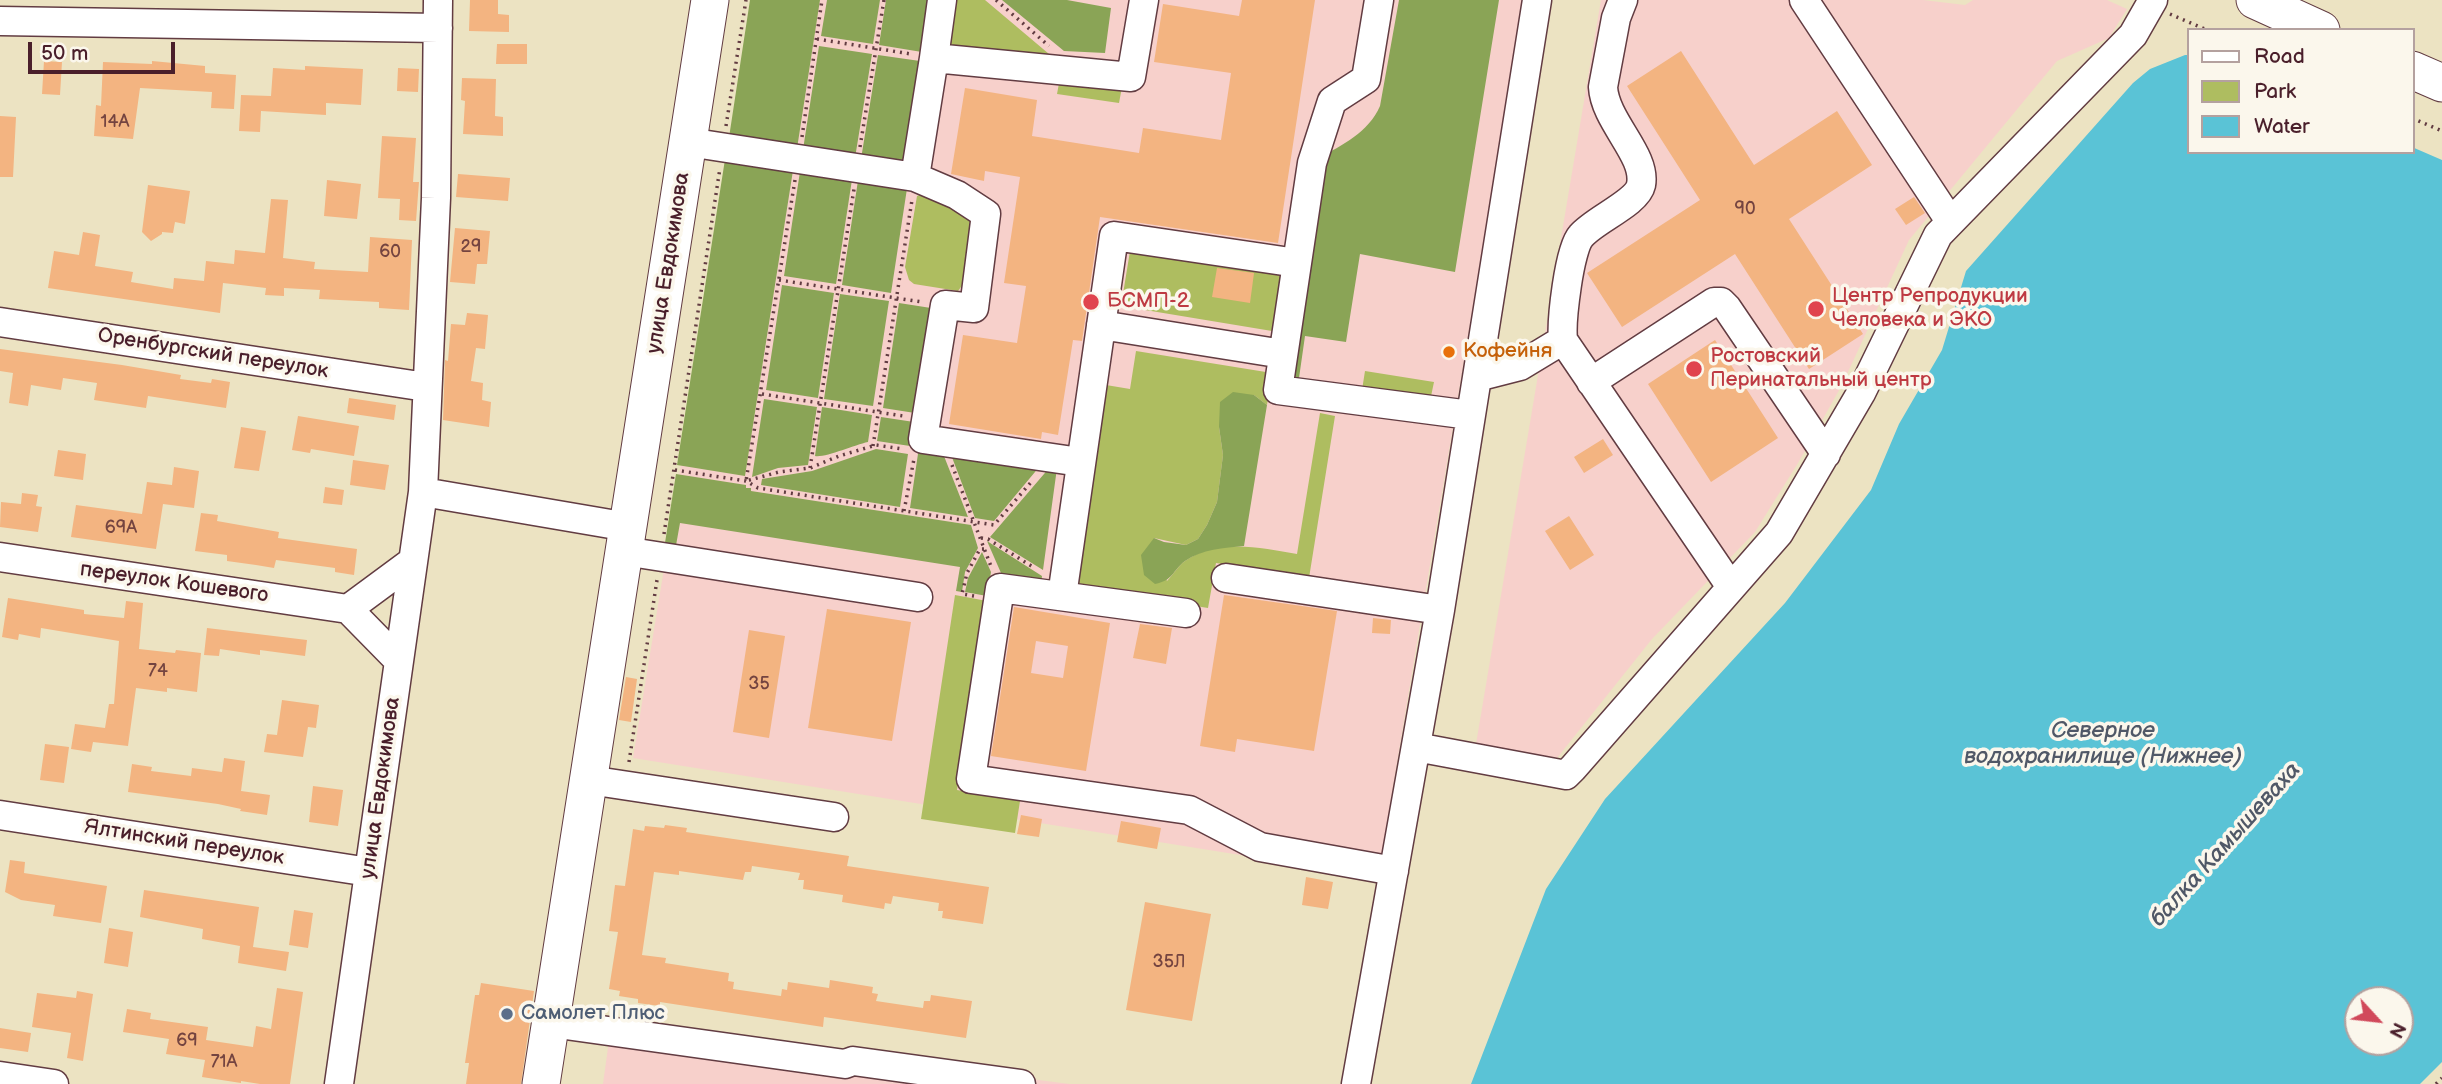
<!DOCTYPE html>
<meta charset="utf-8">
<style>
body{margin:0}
#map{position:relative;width:2442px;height:1084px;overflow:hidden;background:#ece3c2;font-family:"Balsamiq Sans",sans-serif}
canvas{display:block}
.legend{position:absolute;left:2187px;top:28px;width:228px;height:126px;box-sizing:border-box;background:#fbf7ec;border:2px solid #b4a19f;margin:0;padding:9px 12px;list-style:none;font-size:21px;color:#4a1f2b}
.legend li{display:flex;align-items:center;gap:14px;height:35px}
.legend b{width:35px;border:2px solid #b4a19f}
.north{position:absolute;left:2344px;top:986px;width:70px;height:70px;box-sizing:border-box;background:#fbf7ec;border:2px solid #b4a19f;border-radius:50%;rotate:117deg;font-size:19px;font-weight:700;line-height:28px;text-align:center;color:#4a1f2b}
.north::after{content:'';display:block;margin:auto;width:24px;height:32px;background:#d1495b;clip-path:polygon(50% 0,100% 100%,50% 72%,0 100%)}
.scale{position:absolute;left:28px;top:42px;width:147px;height:32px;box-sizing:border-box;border:4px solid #4a1f2b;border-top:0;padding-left:9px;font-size:21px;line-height:24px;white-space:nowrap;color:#4a1f2b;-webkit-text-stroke:5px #fbf7ec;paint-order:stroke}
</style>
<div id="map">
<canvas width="2442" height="1084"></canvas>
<ul class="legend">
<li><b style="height:9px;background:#fff"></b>Road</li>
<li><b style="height:19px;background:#aebd60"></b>Park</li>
<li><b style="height:19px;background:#5ac3d6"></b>Water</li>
</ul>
<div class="north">N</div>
<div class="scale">50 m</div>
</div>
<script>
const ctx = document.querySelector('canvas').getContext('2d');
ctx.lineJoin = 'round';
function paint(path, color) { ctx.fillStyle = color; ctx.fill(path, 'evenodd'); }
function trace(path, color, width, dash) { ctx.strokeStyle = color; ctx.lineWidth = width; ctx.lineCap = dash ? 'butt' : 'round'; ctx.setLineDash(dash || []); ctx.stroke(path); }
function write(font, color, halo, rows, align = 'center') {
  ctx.font = font + ' "Balsamiq Sans",sans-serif'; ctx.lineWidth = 7; ctx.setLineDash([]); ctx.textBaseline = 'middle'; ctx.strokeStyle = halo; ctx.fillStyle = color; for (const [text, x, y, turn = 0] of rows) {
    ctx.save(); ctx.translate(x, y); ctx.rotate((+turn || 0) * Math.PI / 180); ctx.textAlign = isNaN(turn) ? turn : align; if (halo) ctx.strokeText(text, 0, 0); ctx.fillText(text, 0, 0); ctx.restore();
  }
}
paint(new Path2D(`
 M757 0H1524L1378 877 633 758Z
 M1601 0H1923L1965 5 1973 0H2107L2127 9 2109 38 2057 61 1909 240 1842 385 1798 463 1755 532 1652 639 1553 763 1475 750Z
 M611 1026 1070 1084H603Z`), '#f7d0cb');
paint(new Path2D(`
 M948 0H985L1049 54 1048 60 944 50Z
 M1060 78 1122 87 1119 103 1057 94Z
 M925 193 972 219 964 283 958 291 914 284 909 280 905 267 917 196Z
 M1131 245 1288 271 1278 332 1121 306Z
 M1136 351 1272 373 1267 405 1254 395 1219 427 1223 455 1217 502 1207 525 1198 539 1186 545 1154 538 1167 581C1173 575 1178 566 1185 561 1218 538 1261 548 1297 554L1320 413 1335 416 1309 578 1216 563 1208 608 1073 586 1106 385 1130 389Z
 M1365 371 1434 382 1430 401 1362 390Z
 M955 595 987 601 957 790 1020 801 1015 833 921 819Z`), '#aebd60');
paint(new Path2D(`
 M750 0H820L796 155 728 144Z
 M827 0H880L873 44 821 36Z
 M886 0H937L928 53 879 45Z
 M1002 0H1067L1111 8 1105 53 1064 51Z
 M1399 0H1499L1455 272 1360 254 1346 342 1305 336 1299 378 1286 376 1318 159C1343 144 1368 133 1380 106Z
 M819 46 872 54 854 164 802 156Z
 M878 55 927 62 910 173 860 165Z
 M726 153 794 164 745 476 677 465Z
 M801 165 853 173 836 284 784 276Z
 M859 174 908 182 891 293 842 285Z
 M782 285 834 293 818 398 766 390Z
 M840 294 889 301 873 406 824 399Z
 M899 303 931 308 915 413 883 408Z
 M1233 392 1254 395 1267 405 1244 546C1224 548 1202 549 1185 561 1172 571 1174 580 1155 584L1144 575 1141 555 1154 538 1164 542 1186 545 1198 539 1207 525 1217 502 1223 455 1219 427 1220 402Z
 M764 399 817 407 808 465 778 468 752 477Z
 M822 407 872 415 868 442C854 445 825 458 815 456Z
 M881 417 914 422 910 446 877 441Z
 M919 447 942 451 968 517 910 508Z
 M876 449 908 454 900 507 761 485 762 479 812 471Z
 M950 452 1040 466 994 521 975 518Z
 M1050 467 1057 468 1043 570 990 537Z
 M676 474 746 485V488H751V491L971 525 978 548 965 572 962 592 956 591 960 567 680 523 675 551 664 549Z
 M987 541 1042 576 1041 586 1001 573Z
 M982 552 991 572 987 596 965 592 968 578Z`), '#8aa456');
paint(new Path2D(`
 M2185 55H2188V152H2412V147L2442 160V1062L2420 1084H1471L1546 889 1605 799 1785 603 1871 490 1899 424 1942 350 1966 271 2133 83 2150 69ZM2358 1000H2400V1042H2358Z`), '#5ac3d6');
paint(new Path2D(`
 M470 0H498V14L509 15V32L469 31Z
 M1242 0H1315L1278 243 1100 217 1082 341 1073 340 1058 435 1042 432 1041 439 949 424 963 335 1017 343 1026 286 1004 283 1020 177 985 171 984 181 951 174 965 88 1037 100 1032 136 1139 153 1143 128 1221 140 1231 73 1154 62 1163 4 1239 16Z
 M497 44H527V64H496Z
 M1681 51 1754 165 1837 111 1872 165 1789 219 1863 334 1809 369 1735 254 1622 327 1587 273 1700 200 1627 86Z
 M44 61 62 62 60 95 42 94Z
 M152 61 205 66V73L236 75 234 109 211 108 212 92 140 88 133 139 94 136 96 105 101 106 103 62 152 64Z
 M305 66 363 69 361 105 326 103V115L261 111 260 132 239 131 241 95 271 96 273 68 305 70Z
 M398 68 419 69 418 92 397 91Z
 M462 78 496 79 495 116 503 117V136L463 134 465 101 461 100Z
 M0 116 16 117 13 177H0Z
 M382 136 416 138 413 182H419L416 221 399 220 400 199 378 198Z
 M458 174 510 178 508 201 456 197Z
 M327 180 361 184 357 219 324 216Z
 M148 185 190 191 185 224 175 222 173 233 162 232V234L151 241 142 232Z
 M1914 197 1925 213 1906 225 1895 209Z
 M271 199 288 200 283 258 315 262 314 269 368 272 370 237 412 240 409 310 379 308V302L319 299 320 290 284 288V296L265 295 266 288 223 283 220 313 48 288 54 251 79 255 83 232 100 235 95 266 133 272 131 282 173 289 174 278 204 281 206 261 234 264 235 250 265 253Z
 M455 228 490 231 487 264H477L475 284 450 282Z
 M1217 268 1254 273 1250 303 1212 297Z
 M467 313 488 315 485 349 476 348 471 381 483 383 482 400 491 402 489 427 443 420 445 360 448 361 451 324 465 325Z
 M1715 340 1778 438 1711 482 1648 384Z
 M0 349 122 365 181 375 180 379 211 383 212 379 230 382 226 408 148 396 146 408 94 400 97 383 63 378 61 390 31 385 28 406 9 403 13 373 0 371Z
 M349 398 396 405 394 420 347 413Z
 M298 416 359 426 354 456 311 449 310 453 292 450Z
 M241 427 266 431 259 471 234 468Z
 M1603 439 1613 455 1584 473 1574 457Z
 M58 450 86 454 83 480 54 476Z
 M353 460 389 465 385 490 350 485Z
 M174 467 199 471 194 508 163 504 156 549 71 537 76 505 142 514 147 482 172 485Z
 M325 487 344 490 342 505 323 503Z
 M22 493 38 495 36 506 42 507 38 532 0 527 1 502 21 504Z
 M201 513 218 515 217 521 279 532 278 538 357 549 354 575 335 572V568L276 560 274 568 256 565 227 561V555L195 551Z
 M1569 516 1594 555 1570 570 1545 531Z
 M1224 595 1337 611 1314 751 1237 739 1235 752 1200 746Z
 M8 598 84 610V614L124 618 126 601 143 603 139 649 175 653 176 650 201 653 197 692 167 688V692L136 688 128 746 93 742 91 752 71 749 75 724 105 728 109 704H114L119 641 41 628 40 638 19 634 18 640 2 637Z
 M1014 607 1110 623 1086 771 991 756ZM1036 641 1068 646 1063 678 1031 673Z
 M827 609 911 622 892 741 808 728Z
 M1373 618 1391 620 1390 634 1372 633Z
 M1140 624 1172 628 1166 664 1133 658Z
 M207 628 307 640 305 656 260 650V655L220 649 219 656 204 655Z
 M749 630 785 636 769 738 733 732Z
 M626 677 637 679 631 722 619 720Z
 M282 700 319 705 316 728 308 727 303 757 264 752 267 734 277 735Z
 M45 744 69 747 64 783 40 780Z
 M224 758 245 761 241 791 270 795 267 815 240 811 241 809 218 804 128 792 132 764 152 767 151 771 191 776 192 768 222 772Z
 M313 786 343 790 338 826 309 822Z
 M1021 815 1042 819 1039 837 1017 834Z
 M1121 821 1161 828 1157 849 1117 842Z
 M665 825 687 828 686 832 849 856 847 866 989 887 983 924 942 918 943 911H938L939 903 893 896 891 904 885 903 884 909 842 902 843 895 803 889 804 880H798L800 873 752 866 751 872H745L743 880 679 871V875L654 872 642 955 666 958 665 963 729 973 728 981 734 982 733 989 781 996 782 989 787 990 788 982 829 988 830 980 873 987 872 993 878 994 876 1001 923 1008 924 1001H930L931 995 972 1001 966 1038 824 1017 823 1027 660 1002V1006L638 1003V999L619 996 620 991 609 989 618 932 609 931 615 885 625 886 633 829 644 831 645 826 664 828Z
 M10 860 25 862 24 873 107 886 101 923 53 916 55 905 21 900 5 892Z
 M1306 877 1333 882 1328 909 1302 905Z
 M144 890 259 907 253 947 289 952 286 971 238 963 240 946 202 939 203 929 140 917Z
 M1145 902 1211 914 1192 1021 1126 1010Z
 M294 910 313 913 308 948 289 945Z
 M109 928 133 932 128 967 104 963Z
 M481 983 534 991 521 1084H466L469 1063H465L475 995H479Z
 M277 988 303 992 290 1084H260L241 1081V1083L202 1077 205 1060 166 1054 169 1039 123 1032 127 1009 151 1013 150 1019 208 1027 206 1040 253 1047 256 1026 271 1029Z
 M77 991 93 994 83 1061 67 1058 71 1033 32 1027 37 993 76 998Z
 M0 1028 31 1033 28 1052 0 1048Z`), '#f3b481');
const minor = new Path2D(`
 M1379 0 1366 79 1332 101 1312 163 1278 390 1470 415
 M1623 0 1616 18 1603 87C1605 122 1647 155 1641 185 1637 203 1594 220 1581 236 1569 249 1561 322 1563 340L1731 587
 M1804 0 1950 221
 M0 21 438 28
 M934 58 942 0
 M688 142 915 177
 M0 322 426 387
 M1101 325 1283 354
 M1477 377 1520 366 1563 340
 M1591 382 1714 302H1721L1727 308 1826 454
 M1080 462 923 439 945 305 974 308 986 214 957 195 915 177 934 58 1131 77 1144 0
 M423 492 628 527
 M624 551 918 597
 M0 557 348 609
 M1226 578 1440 610
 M1062 596 1114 236 1297 263
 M1186 613 1000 588 971 779 1189 810 1260 847 1394 871
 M399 661 348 609 413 561
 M1416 747 1566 775 1573 768 1779 533 1861 393 1938 235 2133 35 2153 0
 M589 780 834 817
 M0 815 369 872
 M551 1023 845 1064 853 1061 1021 1084
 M0 1076 54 1084
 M339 1084 423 492 436 198 438 0
 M1356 1084 1440 610 1537 0`);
const major = new Path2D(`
 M2255 0 2321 30
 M2412 70 2442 83
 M541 1084 710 0`);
trace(minor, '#623c42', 31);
trace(major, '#623c42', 39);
trace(new Path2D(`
 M996 0 1049 46
 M2170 14 2207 30
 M817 39 911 54
 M2412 118 2442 131
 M726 126 746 0
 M802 137 822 0
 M860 147 884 0
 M795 180 746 481 779 472 810 468 839 456 876 445 903 449
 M779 280 922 302
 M762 394 903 416
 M873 446 912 200
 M952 465 992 569
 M810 468 854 189
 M675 470 746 481 758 488 994 525 1033 480
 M904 511 914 459
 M664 534 720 168
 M981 538 988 539 1033 567
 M974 596 962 594 967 573 980 549H985
 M629 762 657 580
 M2436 1084 2442 1078`), '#623c42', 3.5, [2, 5]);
trace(minor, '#fff', 28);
trace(major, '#fff', 37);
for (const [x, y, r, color] of [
 [1091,302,9,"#e0444e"],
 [1816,309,9,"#e0444e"],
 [1449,352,7,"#e8710a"],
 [1694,369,9,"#e0444e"],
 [507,1014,7,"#5c6f8a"]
]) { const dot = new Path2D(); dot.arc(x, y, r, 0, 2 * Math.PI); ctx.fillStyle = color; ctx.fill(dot); trace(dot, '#fbf7ec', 2.5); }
write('18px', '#744440', null, [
 ["14А",115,122],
 ["90",1745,209],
 ["29",471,247],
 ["60",390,252],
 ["69А",121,528],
 ["74",158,671],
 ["35",759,684],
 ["35Л",1169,962],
 ["69",187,1041],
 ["71А",224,1062]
]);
write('21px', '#4a1f2b', '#fbf7ec', [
 ["улица Евдокимова",669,263,-81],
 ["Оренбургский переулок",213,354,9],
 ["переулок Кошевого",174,583,8],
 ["улица Евдокимова",381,788,-82],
 ["Ялтинский переулок",184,843,9]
]);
write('21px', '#be3a42', '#fbf7ec', [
 ["Центр Репродукции",1832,297],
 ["Человека и ЭКО",1832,321],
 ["БСМП-2",1107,302],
 ["Ростовский",1710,357],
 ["Перинатальный центр",1710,381]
], 'left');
write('21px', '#c56008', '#fbf7ec', [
 ["Кофейня",1463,352]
], 'left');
write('21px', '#4e5e75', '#fbf7ec', [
 ["Самолет Плюс",521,1014]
], 'left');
write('italic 23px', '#505867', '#fbf7ec', [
 ["Северное",2103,731],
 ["водохранилище (Нижнее)",2103,757],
 ["балка Камышеваха",2226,845,-48]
]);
</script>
